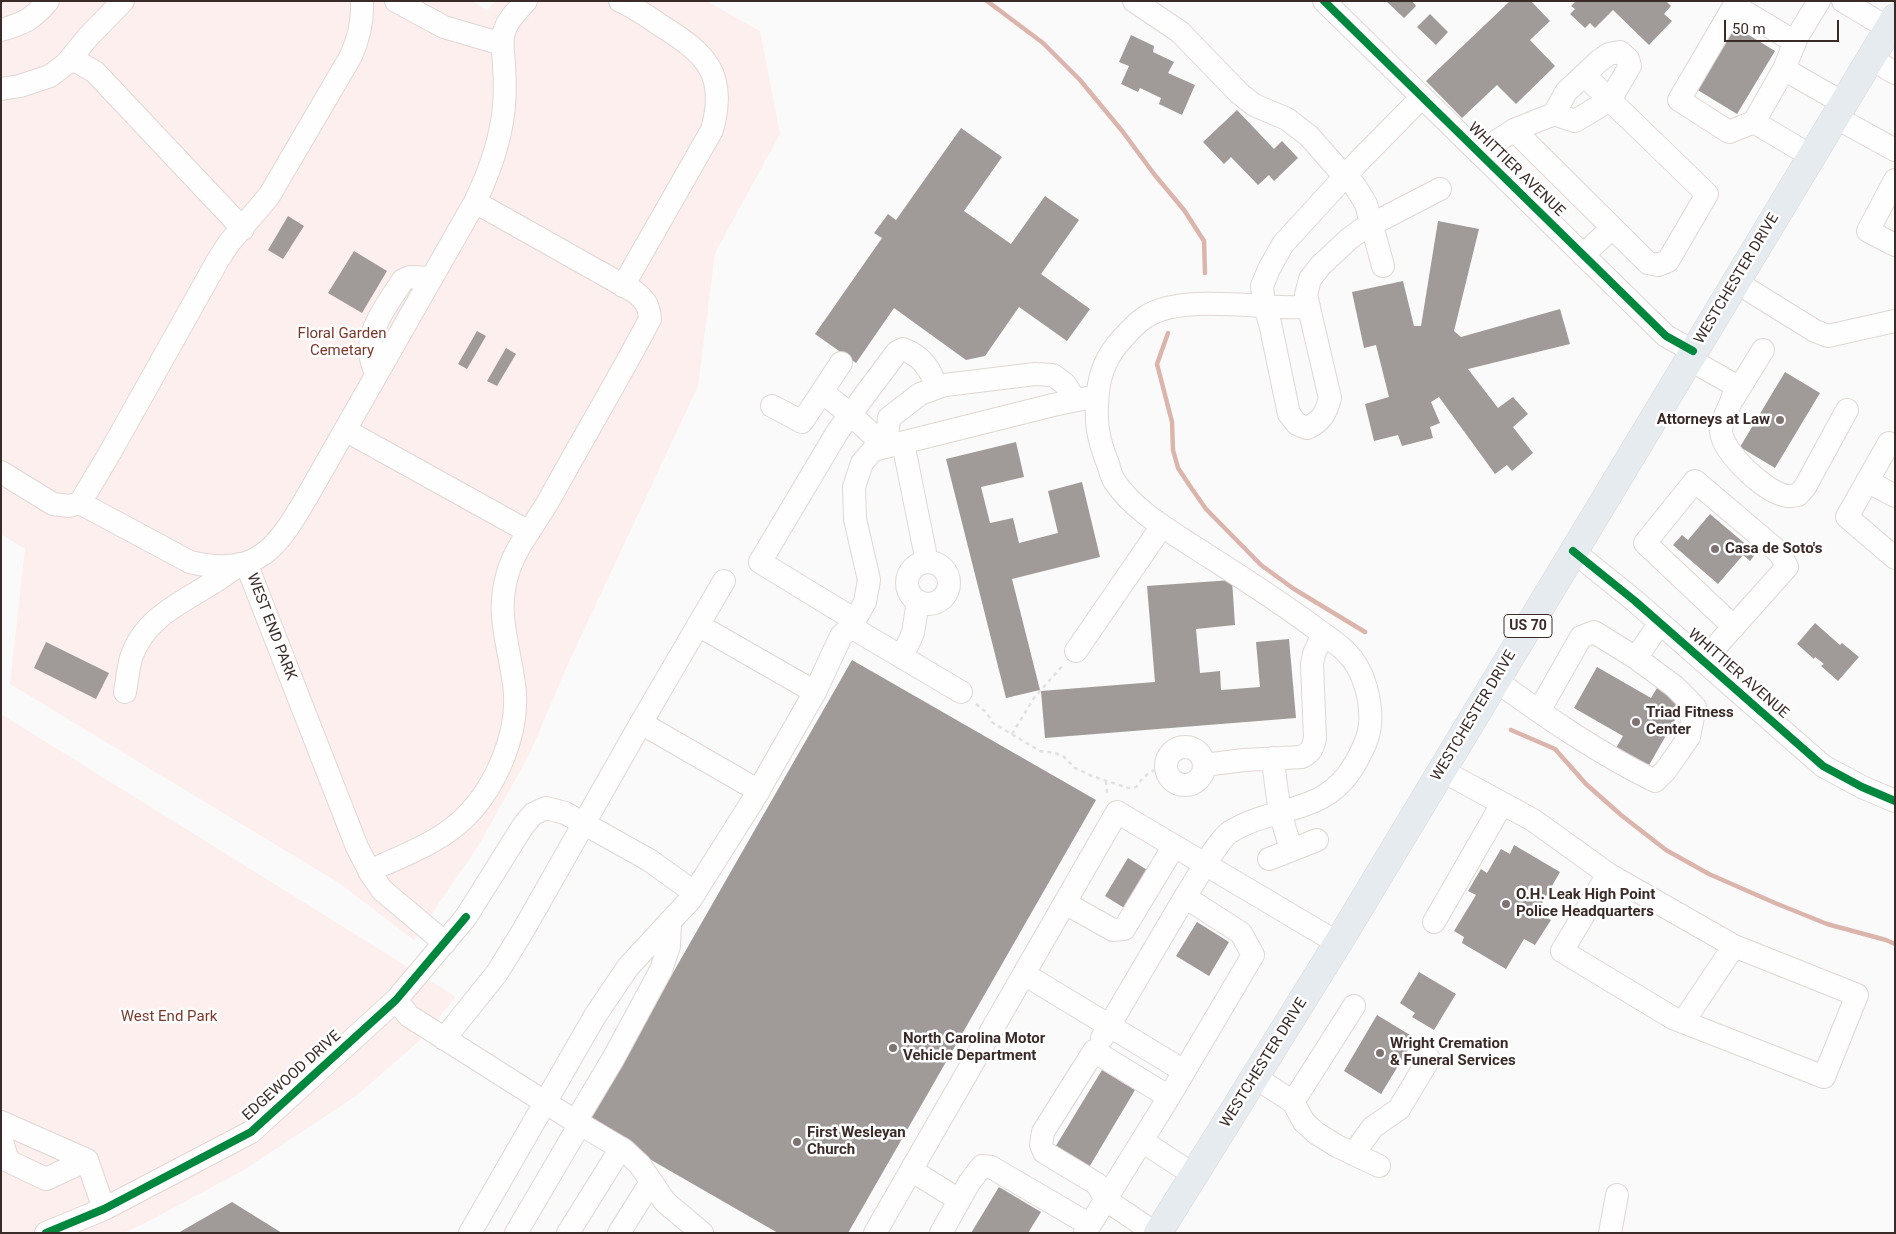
<!DOCTYPE html>
<style>
body{margin:0}
#map{position:relative;width:1896px;height:1234px;overflow:hidden;background:#fafafa;font-family:Roboto,sans-serif}
canvas{display:block}
.frame{position:absolute;inset:0;border:2px solid #3b2b28;pointer-events:none}
.scale{position:absolute;left:1724px;top:20px;width:115px;height:22px;box-sizing:border-box;border:2px solid #3b2b28;border-top:0;padding-left:6px;font-size:15px;line-height:18px;white-space:nowrap;color:#3b2b28;-webkit-text-stroke:4px #fff;paint-order:stroke}
</style>
<div id="map">
<canvas width="1896" height="1234"></canvas>
<div class="frame"></div>
<div class="scale">50 m</div>
</div>
<script>
const ctx = document.querySelector('canvas').getContext('2d');
ctx.lineJoin = 'round';
function paint(path, color) { ctx.fillStyle = color; ctx.fill(path, 'evenodd'); }
function trace(path, color, width, dash) { ctx.strokeStyle = color; ctx.lineWidth = width; ctx.lineCap = dash ? 'butt' : 'round'; ctx.setLineDash(dash || []); ctx.stroke(path); }
function write(font, color, halo, rows, align = 'center') {
  ctx.font = font + ' Roboto,sans-serif'; ctx.lineWidth = 5; ctx.setLineDash([]); ctx.textBaseline = 'middle'; ctx.strokeStyle = halo; ctx.fillStyle = color; for (const [text, x, y, turn = 0] of rows) {
    ctx.save(); ctx.translate(x, y); ctx.rotate((+turn || 0) * Math.PI / 180); ctx.textAlign = isNaN(turn) ? turn : align; if (halo) ctx.strokeText(text, 0, 0); ctx.fillText(text, 0, 0); ctx.restore();
  }
}
paint(new Path2D(`
 M1 1H473L487 11 495 1H706L760 31 780 134 715 253 698 386 568 664 530 753 480 843 414 940 339 883 10 684 25 549 1 534Z
 M1 714 456 997 418 1042 356 1096 242 1171 145 1223 123 1233H1Z`), '#fcefed');
trace(new Path2D(`
 M987 1 1043 43 1080 80 1123 132 1154 174 1184 210 1204 241 1205 273
 M1168 333 1157 364 1172 422 1173 450 1178 468 1192 489 1206 509 1261 565 1294 589 1365 632
 M1511 730 1555 749 1586 784 1621 815 1666 850 1709 874 1775 903 1827 924 1886 940 1895 944`), '#dbb5ac', 4.5);
paint(new Path2D(`
 M1386 1H1412L1416 6 1404 18Z
 M1510 1H1531L1550 21 1530 40 1555 66 1516 104 1497 85 1462 118 1426 81Z
 M1576 1H1666L1671 6 1664 14 1672 21 1649 45 1613 10 1595 28 1590 23 1585 28 1570 14 1575 9 1571 6Z
 M1430 14 1448 32 1436 45 1417 27Z
 M1734 26 1775 51 1737 114 1696 89Z
 M1131 35 1154 46 1153 52 1174 62 1168 73 1195 85 1182 115 1159 104 1161 98 1140 88 1138 92 1121 84 1129 66 1119 62Z
 M1237 110 1274 149 1282 141 1298 158 1274 181 1269 175 1258 185 1231 157 1224 164 1203 142Z
 M961 128 1002 157 964 211 1011 244 1045 196 1079 220 1041 274 1090 309 1067 341 1019 307 985 356 966 360 894 308 856 363 815 334 882 238 874 233 888 214 896 220Z
 M288 216 304 226 283 259 268 250Z
 M1438 221 1479 229 1454 331 1461 337 1560 309 1570 344 1468 369 1498 408 1513 397 1528 414 1513 427 1533 453 1512 471 1507 465 1495 474 1439 397 1431 402 1440 423 1430 427 1433 438 1402 446 1398 435 1374 441 1365 404 1389 397 1376 345 1364 348 1352 292 1403 281 1414 326H1421Z
 M354 251 387 271 362 313 328 293Z
 M477 331 486 336 467 369 458 364Z
 M506 348 516 354 497 386 487 381Z
 M1785 372 1820 393 1775 468 1740 447Z
 M1016 442 1024 477 981 487 990 523 1013 518 1019 543 1058 533 1048 491 1082 482 1100 557 1012 579 1040 690 1006 698 946 459Z
 M1710 514 1756 553 1750 561 1743 555 1718 584 1673 545 1682 535 1688 540Z
 M1232 580 1235 625 1196 629 1200 673 1220 671 1221 690 1260 687 1256 642 1289 639 1296 718 1045 738 1041 691 1155 682 1147 586Z
 M1815 623 1840 645 1842 643 1859 657 1838 681 1821 666 1824 664 1815 657 1814 659 1797 644Z
 M46 642 109 673 96 699 34 668Z
 M852 660 1096 800 848 1233H778L587 1123Z
 M1597 667 1651 698 1657 688 1684 704 1648 767 1616 748 1623 736 1574 708Z
 M1514 845 1560 872 1537 912 1551 920 1535 945 1524 939 1506 969 1462 943 1464 937 1454 931 1476 895 1468 891 1481 869 1487 873 1501 849 1510 854Z
 M1128 858 1152 873 1129 911 1105 896Z
 M1197 922 1229 942 1209 976 1176 956Z
 M1419 972 1456 994 1434 1030 1412 1017 1415 1013 1400 1003Z
 M1377 1015 1415 1038 1381 1094 1344 1071Z
 M1102 1070 1135 1090 1088 1169 1054 1149Z
 M999 1187 1041 1212 1028 1233H971Z
 M232 1202 282 1233H178Z`), '#a09a99');
const minor = new Path2D(`
 M396 1 444 27 502 44
 M620 1C634 7 647 16 660 25 705 53 728 73 712 130L623 286
 M1134 1 1180 32 1239 93 1254 105 1287 119 1309 136 1345 177 1355 186 1366 204 1383 266
 M1324 1 1666 336 1693 351
 M1737 1 1679 100 1729 132 1754 122 1811 156
 M1843 1 1888 28
 M1735 6 1795 42
 M1 30C23 24 33 19 48 1
 M71 58 95 72 243 229
 M1870 58 1895 73
 M1784 69 1797 37 1819 1
 M1 89 20 86 50 76 66 64 88 37 123 1
 M1422 97 1360 160 1283 244 1269 269 1262 286 1264 305 1270 323 1289 414 1297 424 1307 428C1322 421 1326 413 1330 398L1306 295 1310 279 1321 265 1349 239 1361 230 1440 189
 M1835 117 1895 150
 M1754 122 1784 69 1843 103
 M1514 130 1648 263 1658 265 1668 261 1707 194 1584 75
 M1479 153 1514 130 1554 114 1566 92 1599 61 1609 54 1620 52 1628 59 1630 66 1610 100 1575 121 1554 114
 M1895 180 1868 231 1895 245
 M1583 255 1612 228
 M1736 282 1815 331 1828 336 1895 321
 M1689 359 1731 383 1735 388C1734 402 1720 420 1721 432 1724 454 1765 492 1787 496 1790 497 1795 495 1798 495L1805 487 1847 410
 M377 374C357 340 385 308 403 280L410 277 431 278
 M822 392 850 414 886 447
 M1734 397 1763 350
 M772 406 802 422 841 363
 M345 430 529 532
 M903 443 927 562
 M1889 443 1847 517 1895 558
 M886 447 889 418 920 394 945 385 1035 374 1053 375 1065 384 1075 400
 M1 472 53 504 69 506 80 503 111 451 218 260 229 243 269 196 351 56C359 38 363 22 362 1
 M1867 481 1895 496
 M80 503 190 562C258 578 277 548 308 495L475 202C490 171 501 140 504 106 505 93 505 80 504 67 504 54 500 41 505 29 509 18 518 10 526 1
 M1573 551 1635 601 1823 766 1862 787 1895 801
 M907 583a21 21 0 1 1 42 0a21 21 0 1 1-42 0Z
 M246 563 357 847 371 874 382 890 445 943
 M855 620 760 562 838 431 897 352 903 349C920 355 933 370 935 388
 M698 625 815 692
 M851 627 961 692
 M1076 651 1162 526
 M902 657 913 633 918 601
 M1703 661 1787 567 1780 553 1695 481 1645 543 1734 627
 M1495 680C1546 717 1598 753 1655 781L1666 770 1689 737 1695 707 1674 686 1636 658 1660 623
 M125 692C127 681 128 669 131 658 147 608 203 596 239 564
 M1539 711 1581 637 1594 632 1636 658
 M641 723 759 791
 M1166 766a19 19 0 1 1 38 0a19 19 0 1 1-38 0Z
 M1273 758C1276 790 1280 820 1292 850
 M1204 765 1244 760 1302 757C1311 752 1313 748 1315 738L1312 664 1314 654 1323 634
 M1441 770 1533 820 1608 874 1734 946 1857 995 1824 1077 1673 1018 1562 951 1608 874
 M1269 859 1317 840
 M369 871C398 858 435 844 459 823 495 791 521 732 514 684 509 646 496 614 507 576 514 548 535 525 549 500 582 440 618 380 650 319 649 305 645 300 635 292L475 202
 M1065 903 1113 930 1124 929 1174 846
 M1434 922 1502 804
 M1024 974 1184 1071
 M396 1000 409 1016 570 1118 624 1150 640 1165 665 1202 702 1233
 M1683 1022 1734 946
 M1102 1038 1185 897
 M444 1039 497 973 524 929 641 723 724 581
 M1255 1077 1293 1102 1304 1122 1316 1133 1337 1146 1379 1166
 M1293 1102 1354 1006
 M576 1121 613 1059 661 970 669 946 670 921
 M1 1122 87 1160 104 1209
 M1 1138 8 1161 46 1179 87 1160
 M1142 1141 1194 1175
 M1353 1154 1373 1127 1399 1109 1429 1059
 M911 1170 959 1200
 M46 1233 104 1209 251 1132 396 1000 466 917 523 826 533 814 546 808 565 813 649 860 695 893
 M470 1233 595 1016 628 967 690 900 752 802 815 692 841 636 851 627 865 602 869 580 855 519 854 487 862 463 873 450 1053 405 1097 396
 M516 1233 580 1124
 M568 1233 621 1148
 M619 1233 651 1182
 M875 1233 1117 812 1338 943
 M941 1233 969 1183 982 1166 991 1167 1090 1225
 M1085 1233 1169 1097 1253 955 1241 933 1185 897C1195 882 1217 841 1230 832 1275 804 1326 817 1356 762 1362 751 1369 738 1370 725 1372 701 1364 669 1346 652 1337 643 1325 635 1315 628 1275 598 1233 572 1191 545 1165 528 1133 509 1115 482 1111 477 1110 470 1108 464 1097 437 1095 420 1098 392 1100 371 1108 354 1122 339 1129 331 1138 321 1147 316 1185 293 1265 310 1309 307
 M1155 1233 1106 1200 1097 1184 1044 1152 1041 1145 1043 1132 1094 1051 1169 1097
 M1610 1233 1617 1195`);
const major = new Path2D(`
 M1158 1233 1338 943 1895 18`);
trace(minor, '#dfd7d5', 24);
trace(major, '#dad7d7', 29);
trace(new Path2D(`
 M976 704 986 712 993 723 1040 751 1055 753 1064 757 1075 768 1092 776 1128 788 1136 787C1144 775 1151 770 1166 767
 M1012 734 1034 698 1063 665
 M1106 781 1107 792 1109 796`), '#e2e1e1', 2.5, [4, 4]);
trace(minor, '#fefefe', 22);
trace(major, '#e6ebef', 28);
trace(new Path2D(`
 M1324 1 1666 336 1693 351
 M1573 551 1635 601 1823 766 1862 787 1895 801
 M46 1233 104 1209 251 1132 396 1000 466 917`), '#00873e', 8);
for (const [x, y, r, color] of [
 [1780,420,5,"#7e7372"],
 [1715,549,5,"#7e7372"],
 [1636,722,5,"#7e7372"],
 [1506,904,5,"#7e7372"],
 [893,1048,5,"#7e7372"],
 [1380,1053,5,"#7e7372"],
 [797,1142,5,"#7e7372"]
]) { const dot = new Path2D(); dot.arc(x, y, r, 0, 2 * Math.PI); ctx.fillStyle = color; ctx.fill(dot); trace(dot, '#fff', 2); }
for (const [x, y, w] of [
 [1528,626,48]
]) { const box = new Path2D(); box.roundRect(x - w / 2, y - 11.5, w, 23, 4); ctx.fillStyle = '#fff'; ctx.fill(box); trace(box, '#3b2b28', 1); }
write('bold 14px', '#3b2b28', null, [
 ["US 70",1528,626]
]);
write('15px', '#3b2b28', '#fff', [
 ["WHITTIER AVENUE",1516,170,44],
 ["WESTCHESTER DRIVE",1737,279,-59],
 ["WEST END PARK",271,627,69],
 ["WHITTIER AVENUE",1738,674,41],
 ["WESTCHESTER DRIVE",1474,716,-59],
 ["WESTCHESTER DRIVE",1264,1063,-58],
 ["EDGEWOOD DRIVE",292,1076,-42]
]);
write('15px', '#7c372b', '#fff', [
 ["Floral Garden",342,334],
 ["Cemetary",342,351],
 ["West End Park",169,1017]
]);
write('bold 15px', '#3b2b28', '#fff', [
 ["Attorneys at Law",1770,420,"right"],
 ["Casa de Soto's",1725,549],
 ["Triad Fitness",1646,713],
 ["Center",1646,730],
 ["O.H. Leak High Point",1516,895],
 ["Police Headquarters",1516,912],
 ["North Carolina Motor",903,1039],
 ["Vehicle Department",903,1056],
 ["Wright Cremation",1390,1044],
 ["& Funeral Services",1390,1061],
 ["First Wesleyan",807,1133],
 ["Church",807,1150]
], 'left');
</script>
